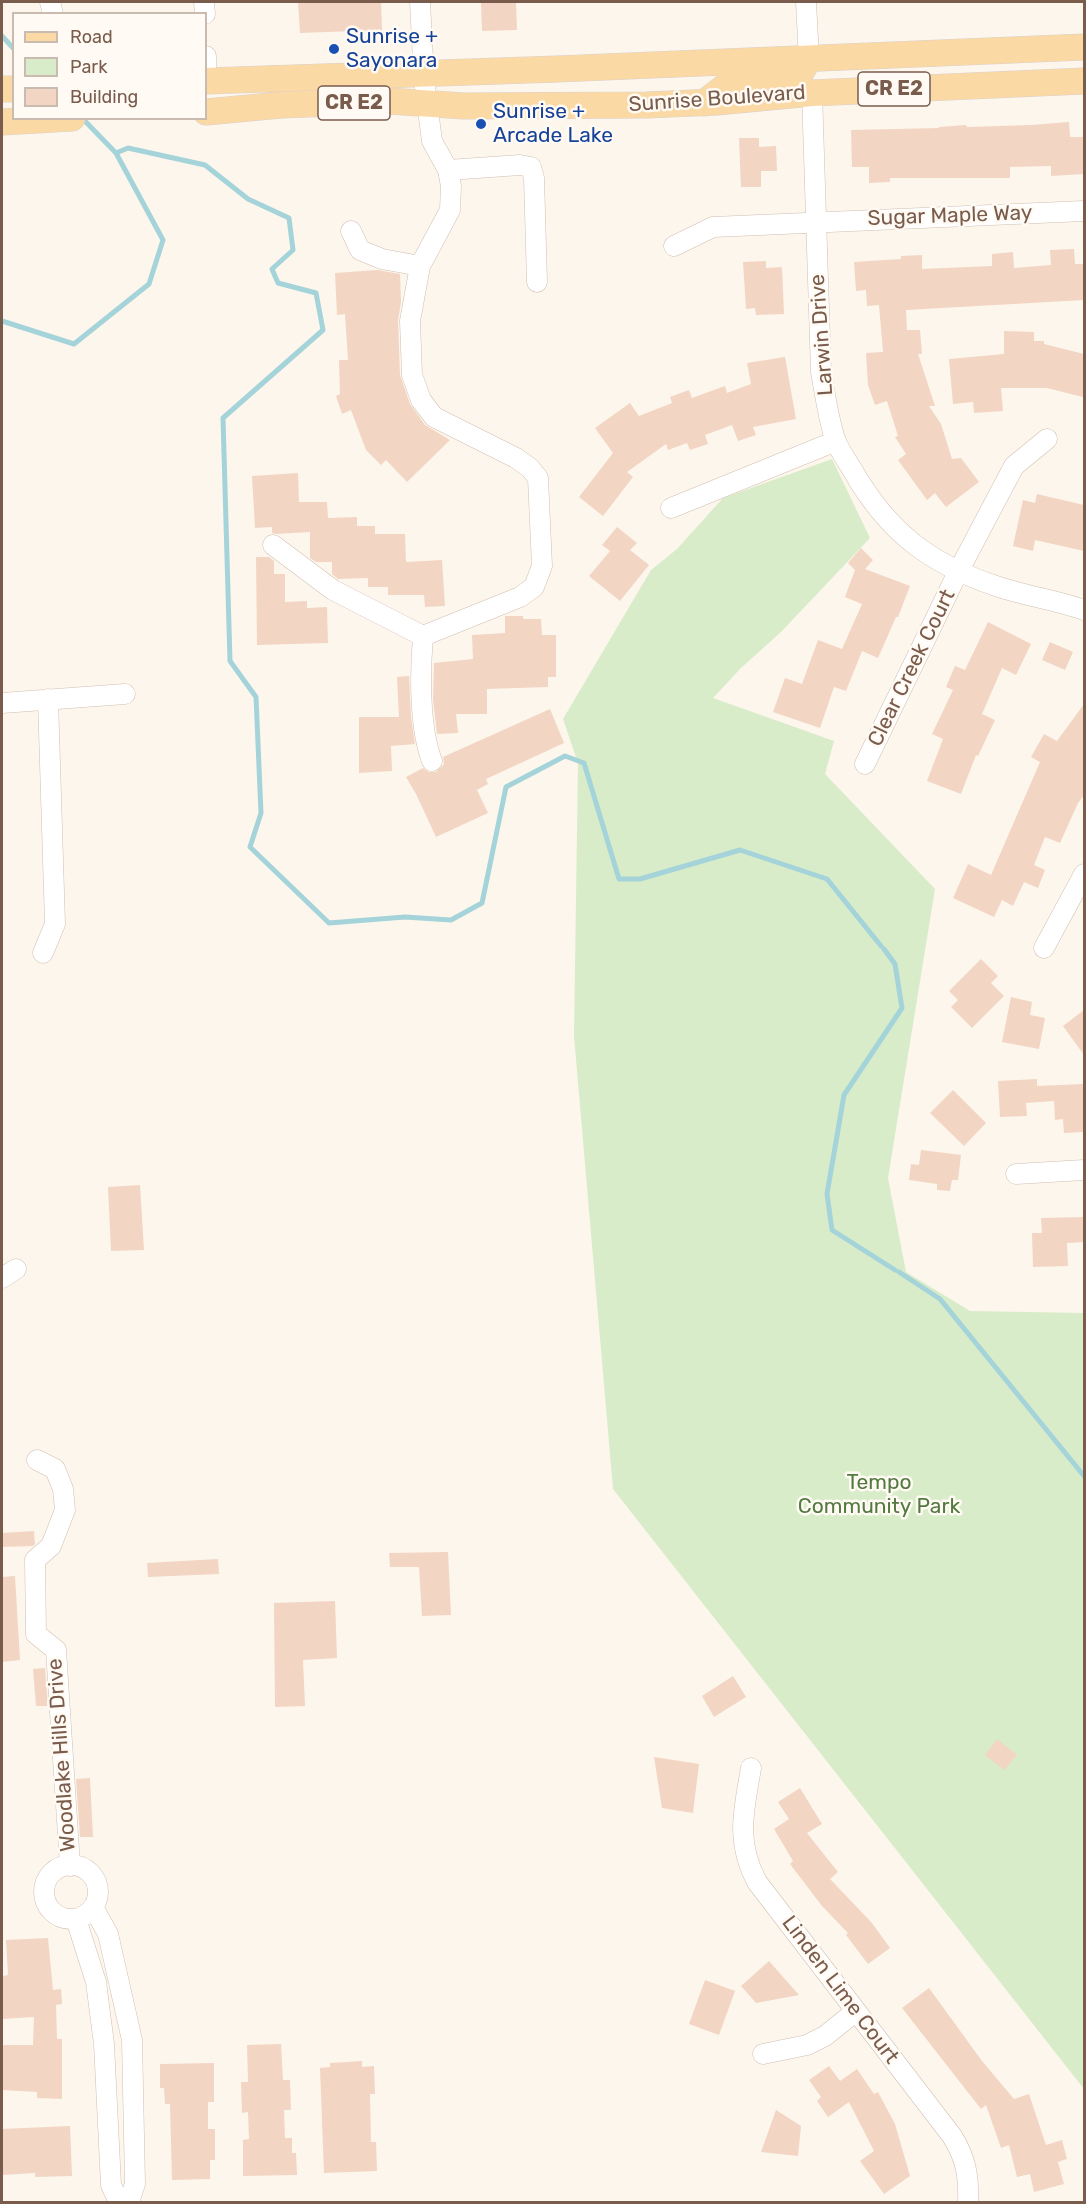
<!DOCTYPE html>
<style>
body{margin:0}
#map{position:relative;width:1086px;height:2204px;overflow:hidden;background:#fdf6ec;font-family:Rubik,sans-serif}
canvas{display:block}
.frame{position:absolute;inset:0;border:3px solid #7a5c4d;pointer-events:none}
.legend{position:absolute;left:12px;top:12px;width:195px;height:108px;box-sizing:border-box;background:#fffaf3;border:2px solid #cabbb1;margin:0;padding:8px 10px;list-style:none;font-size:18px;color:#7a5c4d}
.legend li{display:flex;align-items:center;gap:12px;height:30px}
.legend b{width:30px;border:2px solid #cabbb1}
</style>
<div id="map">
<canvas width="1086" height="2204"></canvas>
<div class="frame"></div>
<ul class="legend">
<li><b style="height:8px;background:#fbd9a5"></b>Road</li>
<li><b style="height:16px;background:#d8ecc9"></b>Park</li>
<li><b style="height:16px;background:#f3d5c3"></b>Building</li>
</ul>
</div>
<script>
const ctx = document.querySelector('canvas').getContext('2d');
ctx.lineJoin = 'round';
function paint(path, color) { ctx.fillStyle = color; ctx.fill(path, 'evenodd'); }
function trace(path, color, width, dash) { ctx.strokeStyle = color; ctx.lineWidth = width; ctx.lineCap = dash ? 'butt' : 'round'; ctx.setLineDash(dash || []); ctx.stroke(path); }
function write(font, color, halo, rows, align = 'center') {
  ctx.font = font + ' Rubik,sans-serif'; ctx.lineWidth = 5; ctx.setLineDash([]); ctx.textBaseline = 'middle'; ctx.strokeStyle = halo; ctx.fillStyle = color; for (const [text, x, y, turn = 0] of rows) {
    ctx.save(); ctx.translate(x, y); ctx.rotate((+turn || 0) * Math.PI / 180); ctx.textAlign = isNaN(turn) ? turn : align; if (halo) ctx.strokeText(text, 0, 0); ctx.fillText(text, 0, 0); ctx.restore();
  }
}
paint(new Path2D(`
 M832 459 870 538 781 632 741 668 713 698 834 741 825 774 935 889 888 1178 906 1272 970 1311 1084 1313V2089L613 1489 574 1036 578 763 563 719 651 570 677 549 723 498Z`), '#d8ecc9');
trace(new Path2D(`
 M2 36 14 49
 M116 153 128 148 205 165 248 199 289 218 293 250 272 269 278 283 316 293 323 330 223 418 230 661 256 697 261 813 250 847 329 923 405 917 451 920 482 903 506 787 565 756 584 763 619 879H640L740 850 827 879 881 946
 M2 321 74 344 149 284 163 240 116 153 82 118
 M884 949 895 964 902 1008 844 1095 827 1194 832 1230 895 1270
 M899 1272 940 1299 1084 1476`), '#a5d3da', 5);
paint(new Path2D(`
 M298 2H381L382 30 300 33Z
 M481 2H516L517 30 482 31Z
 M1069 122 1070 137H1084V174L1051 176V166L1010 167V178H890V182L869 183V167H852L851 130 939 128V127L966 125 967 127 1031 125Z
 M739 138H759V147L776 146 777 171H761V187H741Z
 M1074 249 1075 264H1084V300L906 310 907 330H920L922 354H918L935 406H929L941 424 952 459 961 458 979 482 946 507 935 493 927 500 898 460 906 454 895 437 898 436 887 401 875 405 868 385 866 353 883 352 879 305 867 306 866 290 856 291 854 262 901 259V256L922 255V269L992 266V254L1013 252 1014 268 1051 265 1050 250Z
 M766 261V268L782 267 784 314 756 315 755 308 746 309 743 262Z
 M378 270 400 274 401 302 398 321 400 375 410 404 425 425 450 440 407 482 386 460 381 465 366 450 351 410 342 414 336 396 340 394 339 360H348L345 314 337 315 335 273Z
 M1004 331 1034 332V341H1044V344L1084 354V389L1083 397 1047 388H1001L1003 411 974 413 973 402 953 404 949 359 1004 354Z
 M785 357 796 419 753 427 756 435 738 441 732 425 705 435 708 444 690 450 687 443 668 450 666 444 627 472 633 477 603 516 579 497 613 453 595 428 630 403 639 416 672 403 670 397 689 390 692 398 725 386 727 393 751 384 747 363Z
 M298 473 299 502H327L328 518 357 517V526H375V534H405L406 562 442 560 445 606 425 607 424 595H388V587H368V578L338 579 332 574V562H316L310 558V532L276 534 272 533V527L255 528 252 476Z
 M1037 494 1084 505V551L1035 540 1033 551 1013 546 1023 500 1035 503Z
 M617 527 637 543 630 550 649 565 620 601 589 576 610 551 602 545Z
 M861 548 873 560 865 569 910 586 898 617H896L878 658 862 651 846 691 834 687 820 728 773 712 785 678 802 684 818 640 842 649 862 604 845 597 855 570 848 563Z
 M256 557H269L274 561V574H285V602L307 601V608L327 607 328 643 257 645Z
 M505 616H523V619H541L542 635H556V677H548V687L487 689V714H456L458 733 437 734 433 699 434 663 473 659 472 635 505 633Z
 M988 622 1031 644 1016 675 1002 668 982 714 995 720 978 756 976 755 961 794 927 781 943 739 932 734 953 690 946 687 955 666 965 670Z
 M1050 642 1073 652 1065 670 1042 660Z
 M409 676 411 717 415 744 391 746 392 771 359 773V717H399L397 677Z
 M1084 704V795L1078 803 1060 843 1045 837 1034 865 1045 870 1038 888 1024 882 1013 906 1002 900 994 917 953 898 968 864 991 875 1040 762 1031 757 1044 734 1057 741Z
 M550 709 564 743 486 779 488 784 477 790 488 813 436 837 416 794 406 777 423 768 429 772H436L444 764 443 757Z
 M981 959 998 976 991 983 1004 996 972 1028 951 1007 958 1000 949 991Z
 M1011 997 1032 1002 1030 1015 1045 1018 1039 1049 1002 1042Z
 M1084 1010V1055L1063 1026Z
 M1037 1079V1086L1084 1084V1132L1064 1133 1063 1119 1055 1120 1054 1101 1026 1103 1027 1116 1000 1117 998 1081Z
 M953 1090 986 1123 964 1146 930 1113Z
 M921 1150 961 1155 958 1180H952L950 1191 937 1190V1184L909 1180 911 1164 919 1165Z
 M140 1185 144 1250 111 1251 108 1187Z
 M1084 1217V1242L1067 1243 1068 1266 1033 1267 1032 1233H1042L1041 1218Z
 M34 1531 35 1544 33 1546 2 1547V1533Z
 M448 1552 451 1615 422 1616 419 1567H390L389 1553Z
 M218 1559 219 1574 148 1577 147 1563Z
 M15 1576 20 1660 2 1662V1577Z
 M335 1601 337 1658 303 1660 305 1706 275 1707 274 1603Z
 M45 1668 48 1706H36L33 1669Z
 M733 1676 746 1697 714 1717 702 1696Z
 M997 1739 1017 1755 1004 1770 985 1755Z
 M654 1757 699 1764 693 1813 662 1808Z
 M90 1778 93 1837H80L76 1779Z
 M800 1788 822 1824 807 1833 838 1872 830 1879 872 1923 890 1948 868 1964 846 1935 848 1933 822 1906 790 1864 793 1861 774 1829 789 1819 778 1802Z
 M48 1938 53 1990 61 1989 62 2004 56 2005 57 2039H62V2099L37 2098V2092L2 2090V2045H33L34 2017 2 2019 3 1976 8 1975 6 1940Z
 M769 1961 799 1995 756 2003 741 1986Z
 M705 1980 735 1991 719 2035 689 2024Z
 M929 1988 982 2061 1014 2099 1029 2094 1046 2145 1062 2140 1067 2159 1058 2162 1064 2184 1034 2192 1030 2174 1017 2177 1009 2145 1001 2148 986 2105 981 2109 902 2008Z
 M281 2044 283 2080H290L291 2110H284L285 2138H292V2153H296L297 2175 243 2176V2140L249 2139 248 2112 242 2113 241 2082H248L247 2045Z
 M362 2061V2067L374 2066 375 2094H370L371 2142H376L377 2171 324 2173 320 2068 330 2067V2063Z
 M214 2063V2102H208V2129H215V2160H210V2179L172 2180 170 2104H165L164 2088H160V2064Z
 M829 2066 840 2081 857 2069 874 2094 878 2092 895 2124 910 2176 884 2194 860 2161 874 2151 849 2102 828 2117 817 2101 821 2097 809 2080Z
 M776 2110 801 2126 798 2156 761 2152Z
 M70 2126 72 2176 35 2177V2173L2 2175V2129Z`), '#f3d5c3');
const minor = new Path2D(`
 M50 2 53 14
 M204 2 205 14
 M806 2 809 59
 M206 56V81
 M812 93 821 372C825 394 828 417 835 439 839 450 847 461 853 471 888 532 930 564 996 586 1025 596 1056 600 1084 610
 M448 170 520 165 531 167 534 178 537 282
 M351 231 360 250 382 259 420 266
 M674 246 713 227 1084 211
 M671 508 836 441
 M273 545 333 590 423 636 520 597 534 587 542 566 538 478 530 468 516 458 434 417 421 400 412 375 410 321 420 266 450 210 451 186 448 170 432 141 424 79 420 2
 M423 636C420 672 419 727 432 761
 M2 703 125 694
 M865 764 958 572 1014 466 1047 439
 M1044 948 1084 874
 M43 953 55 924 48 699
 M1016 1174 1084 1170
 M2 1278 16 1269
 M37 1460 55 1469 63 1489 65 1510 51 1546 35 1560 36 1634 56 1650 70 1866
 M751 1768C744 1810 735 1841 757 1882L952 2136C966 2158 969 2177 968 2202
 M44 1892a27 27 0 1 1 54 0a27 27 0 1 1-54 0Z
 M93 1907 108 1934 132 2040 135 2184 129 2202
 M76 1919 96 1982 104 2044 111 2185 119 2202
 M763 2054 807 2045 825 2036 856 2011`);
const major = new Path2D(`
 M206 81 557 69 1084 47
 M2 89H14
 M704 103 732 81 783 77 801 72 807 62
 M206 112 281 105 389 101 464 106 646 105 717 102 812 93 1084 81
 M2 122 72 118`);
trace(minor, '#d1beb0', 21);
trace(major, '#dad1cd', 27);
trace(minor, '#fff', 20);
trace(major, '#fbd9a5', 26);
for (const [x, y, r, color] of [
 [334,49,6,"#1a4fb4"],
 [481,124,6,"#1a4fb4"]
]) { const dot = new Path2D(); dot.arc(x, y, r, 0, 2 * Math.PI); ctx.fillStyle = color; ctx.fill(dot); trace(dot, '#fffaf3', 2); }
for (const [x, y, w] of [
 [894,89,72],
 [354,103,72]
]) { const box = new Path2D(); box.roundRect(x - w / 2, y - 17, w, 34, 4.5); ctx.fillStyle = '#fffaf3'; ctx.fill(box); trace(box, '#7a5c4d', 1.5); }
write('bold 20px', '#7a5c4d', null, [
 ["CR E2",894,89],
 ["CR E2",354,103]
]);
write('21px', '#164399', '#fffaf3', [
 ["Sunrise +",346,37],
 ["Sayonara",346,61],
 ["Sunrise +",493,112],
 ["Arcade Lake",493,136]
], 'left');
write('21px', '#7a5c4d', '#fffaf3', [
 ["Sunrise Boulevard",717,99,-4],
 ["Sugar Maple Way",950,216,-2],
 ["Larwin Drive",822,335,-94],
 ["Clear Creek Court",912,668,-64],
 ["Woodlake Hills Drive",62,1755,-94],
 ["Linden Lime Court",840,1990,53]
]);
write('21px', '#537a41', '#fffaf3', [
 ["Tempo",879,1483],
 ["Community Park",879,1507]
]);
</script>
